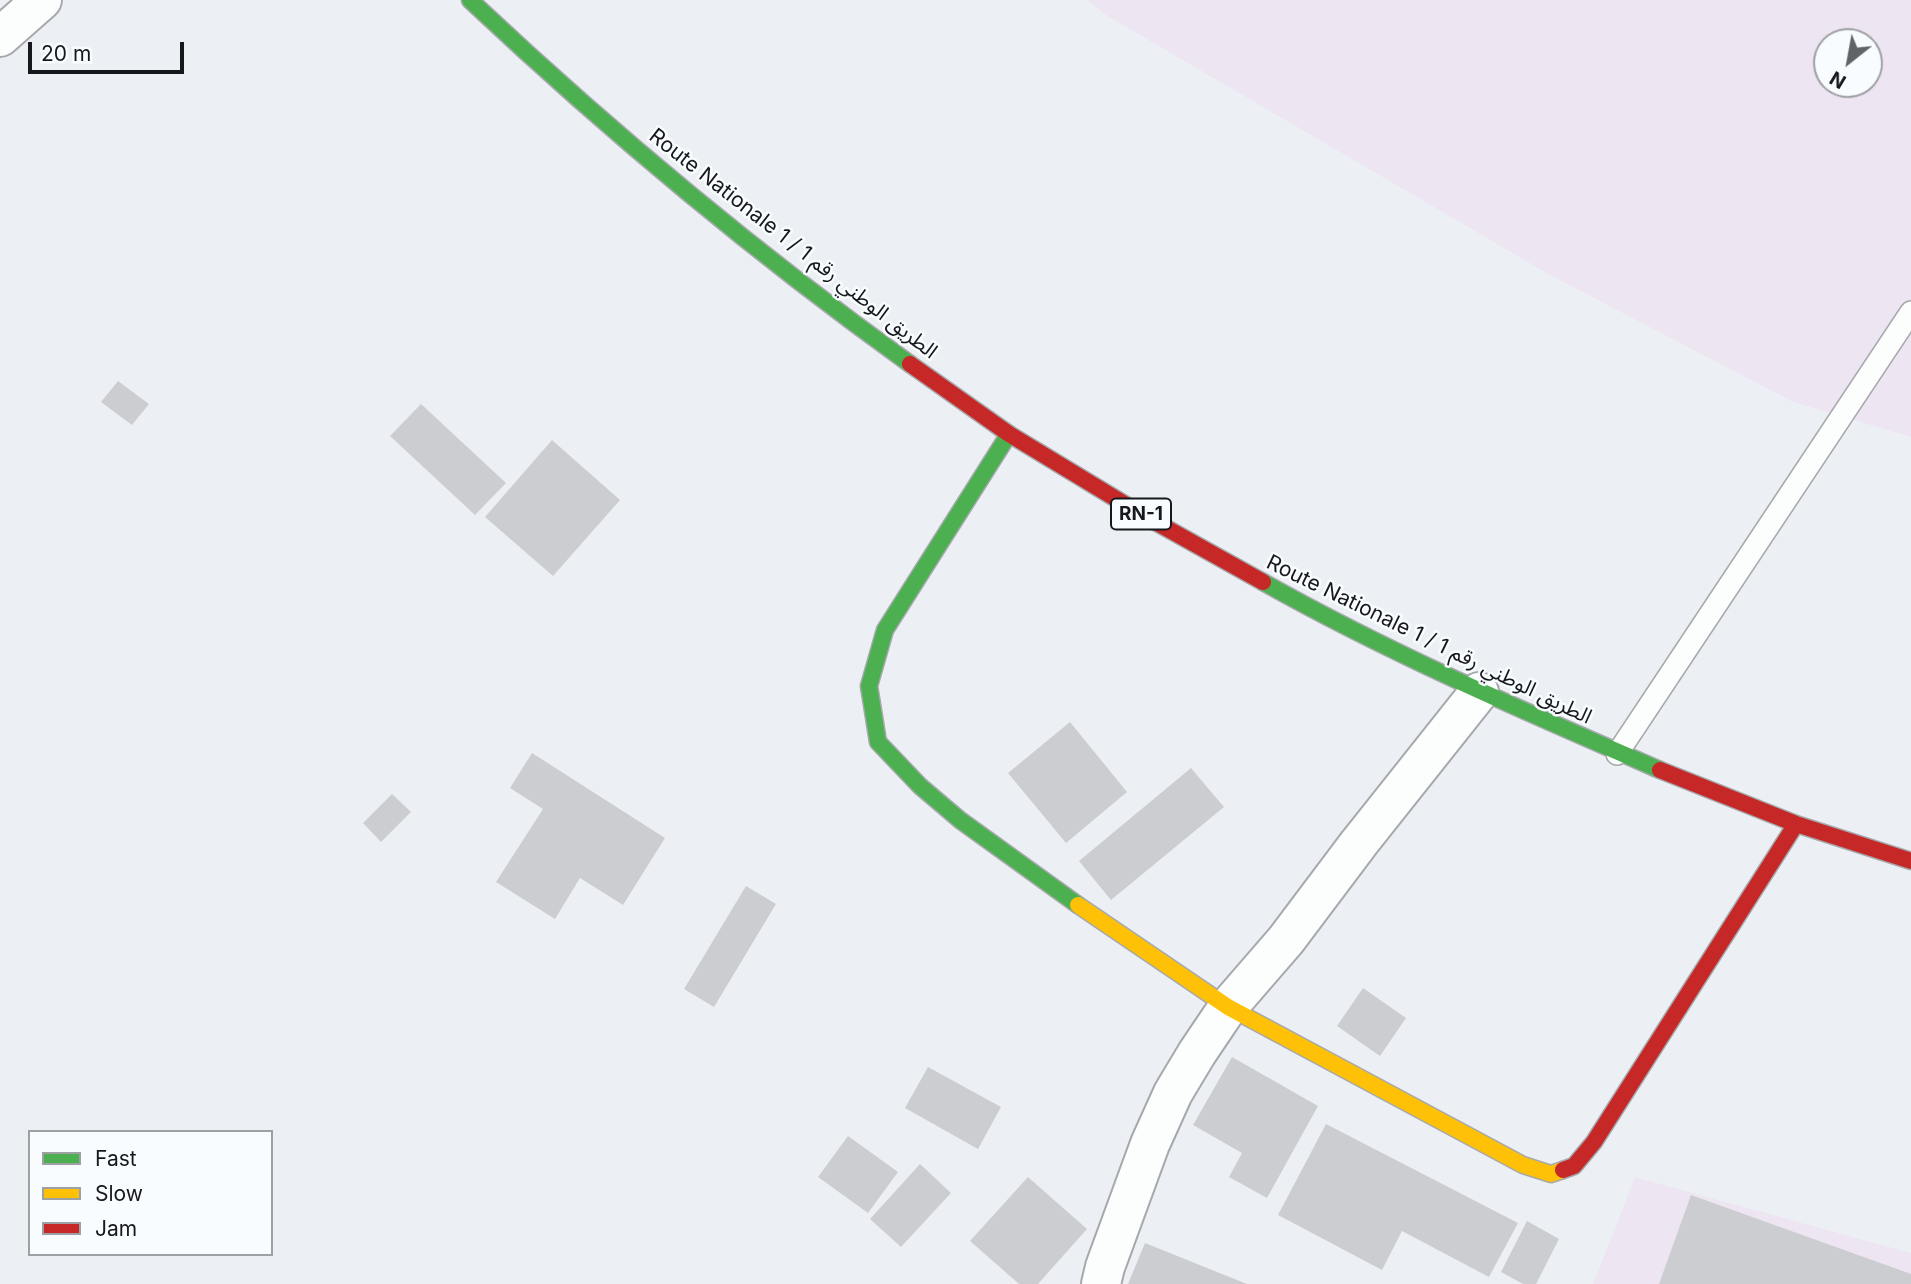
<!DOCTYPE html>
<meta charset="utf-8">
<style>
body{margin:0}
#map{position:relative;width:1911px;height:1284px;overflow:hidden;background:#ecf0f4;font-family:Inter,sans-serif}
canvas{display:block}
.legend{position:absolute;left:28px;top:1130px;width:245px;height:126px;box-sizing:border-box;background:#f9fcff;border:2px solid #9ea1a4;margin:0;padding:9px 12px;list-style:none;font-size:21px;color:#16181b}
.legend li{display:flex;align-items:center;gap:14px;height:35px}
.legend b{width:35px;border:2px solid #9ea1a4}
.north{position:absolute;left:1813px;top:28px;width:70px;height:70px;box-sizing:border-box;background:#f9fcff;border:2px solid #9ea1a4;border-radius:50%;rotate:211deg;font-size:19px;font-weight:700;line-height:28px;text-align:center;color:#16181b}
.north::after{content:'';display:block;margin:auto;width:24px;height:32px;background:#616467;clip-path:polygon(50% 0,100% 100%,50% 72%,0 100%)}
.scale{position:absolute;left:28px;top:42px;width:156px;height:32px;box-sizing:border-box;border:4px solid #16181b;border-top:0;padding-left:9px;font-size:21px;line-height:24px;white-space:nowrap;color:#16181b;-webkit-text-stroke:5px #f9fcff;paint-order:stroke}
</style>
<div id="map">
<canvas width="1911" height="1284"></canvas>
<ul class="legend">
<li><b style="height:9px;background:#4caf50"></b>Fast</li>
<li><b style="height:9px;background:#ffc107"></b>Slow</li>
<li><b style="height:9px;background:#c62828"></b>Jam</li>
</ul>
<div class="north">N</div>
<div class="scale">20 m</div>
</div>
<script>
const ctx = document.querySelector('canvas').getContext('2d');
ctx.lineJoin = 'round';
function paint(path, color) { ctx.fillStyle = color; ctx.fill(path, 'evenodd'); }
function trace(path, color, width, dash) { ctx.strokeStyle = color; ctx.lineWidth = width; ctx.lineCap = dash ? 'butt' : 'round'; ctx.setLineDash(dash || []); ctx.stroke(path); }
function write(font, color, halo, rows, align = 'center') {
  ctx.font = font + ' Inter,"Noto Sans Arabic",sans-serif'; ctx.lineWidth = 5; ctx.setLineDash([]); ctx.textBaseline = 'middle'; ctx.strokeStyle = halo; ctx.fillStyle = color; for (const [text, x, y, turn = 0] of rows) {
    ctx.save(); ctx.translate(x, y); ctx.rotate((+turn || 0) * Math.PI / 180); ctx.textAlign = isNaN(turn) ? turn : align; if (halo) ctx.strokeText(text, 0, 0); ctx.fillText(text, 0, 0); ctx.restore();
  }
}
paint(new Path2D(`
 M1088 0H1911V437L1793 402 1550 275 1104 14ZM1827 42H1869V84H1827Z
 M1635 1177 1911 1253V1284H1593Z`), '#ede6f2');
paint(new Path2D(`
 M118 381 149 404 132 425 101 402Z
 M421 404 506 483 475 515 390 436Z
 M552 440 620 500 553 576 485 517Z
 M1070 722 1127 792 1066 843 1008 773Z
 M532 753 665 838 623 905 580 878 555 919 496 882 543 809 510 788Z
 M1191 768 1224 807 1111 900 1079 861Z
 M392 794 411 812 381 842 363 823Z
 M746 886 776 904 714 1007 684 989Z
 M1363 988 1406 1018 1380 1056 1337 1026Z
 M1232 1057 1318 1106 1267 1198 1229 1177 1242 1153 1193 1125Z
 M928 1067 1001 1107 978 1149 905 1108Z
 M1326 1124 1518 1223 1489 1277 1402 1231 1382 1270 1278 1215Z
 M848 1136 898 1172 868 1213 818 1177Z
 M920 1164 951 1193 901 1247 870 1219Z
 M1028 1177 1087 1229 1038 1284H1019L970 1241Z
 M1691 1195 1911 1274V1284H1659Z
 M1527 1221 1559 1239 1536 1284H1523L1501 1272Z
 M1145 1243 1247 1284H1128Z`), '#cccdd0');
const lane = new Path2D(`
 M1617 754 1911 312`);
const street = new Path2D(`
 M0 37 42 0
 M1101 1284 1105 1267 1150 1144 1173 1093 1197 1053 1228 1007 1286 940 1359 843 1479 692`);
const fast = new Path2D(`
 M470 0C607 129 757 254 910 364
 M1009 434 885 630 869 686 878 742 920 786 960 820 1078 905
 M1263 582C1391 654 1526 712 1660 770`);
const slow = new Path2D(`
 M1078 905 1228 1007 1523 1165 1551 1174 1563 1170`);
const jam = new Path2D(`
 M910 364 1009 434 1141 514 1263 582
 M1660 770 1796 824 1911 861
 M1563 1170 1574 1166 1594 1142 1796 824`);
trace(lane, '#a6a9ac', 24);
trace(street, '#a6a9ac', 42);
trace(fast, '#a6a9ac', 19);
trace(slow, '#a6a9ac', 19);
trace(jam, '#a6a9ac', 19);
trace(lane, '#fcfdfd', 21);
trace(street, '#fcfdfd', 38);
trace(fast, '#4caf50', 16);
trace(slow, '#ffc107', 16);
trace(jam, '#c62828', 16);
for (const [x, y, w] of [
 [1141,514,60]
]) { const box = new Path2D(); box.roundRect(x - w / 2, y - 15.5, w, 31, 5); ctx.fillStyle = '#f9fcff'; ctx.fill(box); trace(box, '#16181b', 2); }
write('bold 19px', '#16181b', null, [
 ["RN-1",1141,514]
]);
write('21px', '#16181b', '#f9fcff', [
 ["Route Nationale 1 / الطريق الوطني رقم 1",793,244,38],
 ["Route Nationale 1 / الطريق الوطني رقم 1",1429,640,26]
]);
</script>
